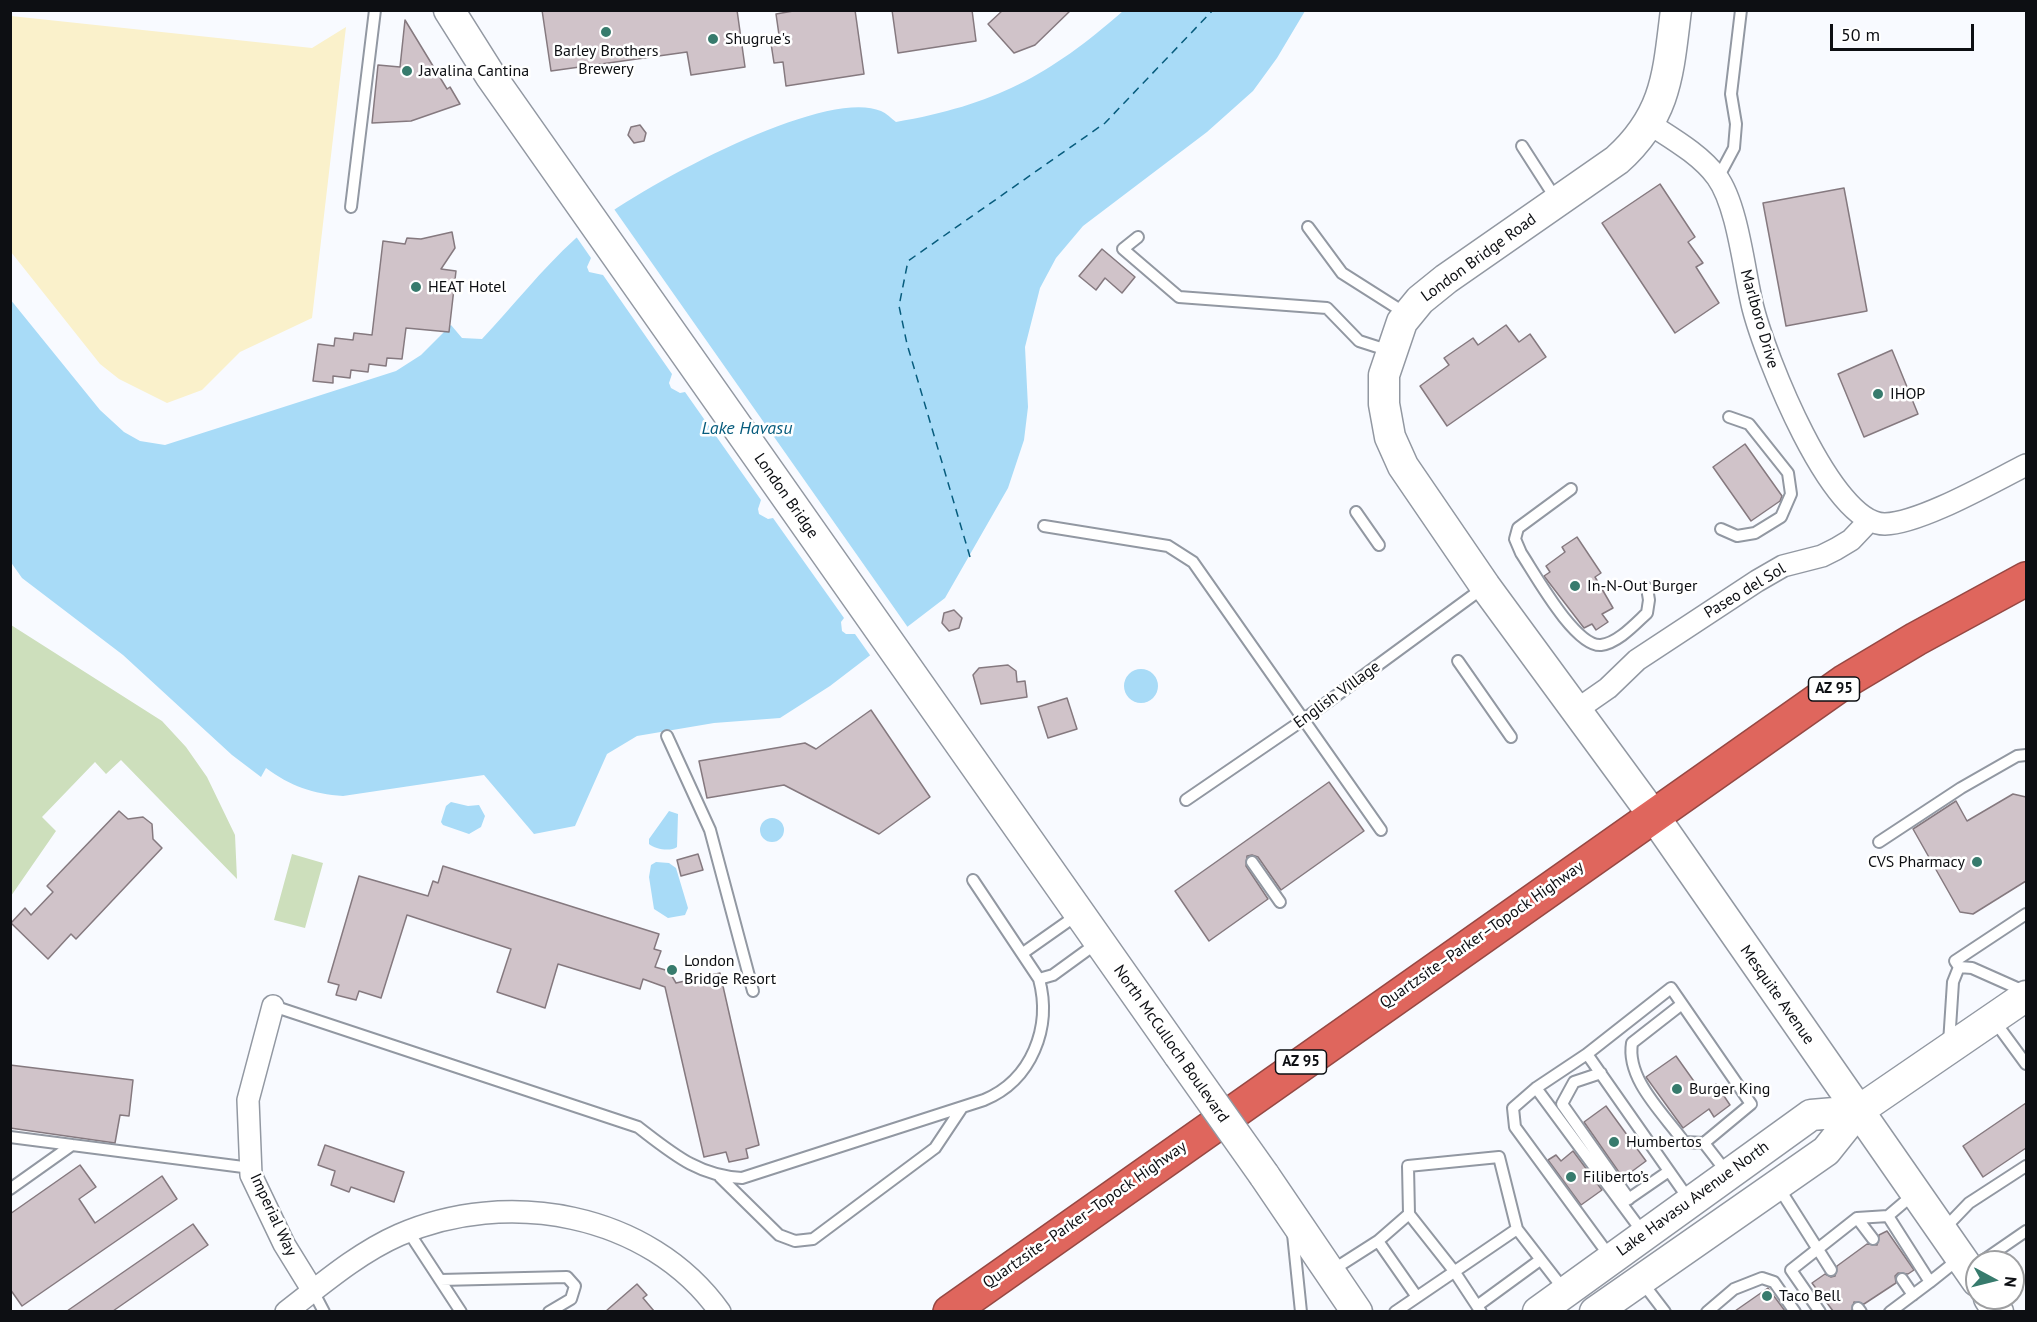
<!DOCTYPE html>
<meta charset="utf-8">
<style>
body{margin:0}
#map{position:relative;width:2037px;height:1322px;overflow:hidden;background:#f8faff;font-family:"PT Sans",sans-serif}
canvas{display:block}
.frame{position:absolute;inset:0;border:12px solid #0d0f13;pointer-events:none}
.north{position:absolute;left:1965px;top:1250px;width:60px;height:60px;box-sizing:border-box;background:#fff;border:2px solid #9e9fa1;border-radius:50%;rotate:97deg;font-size:16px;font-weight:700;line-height:24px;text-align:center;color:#0d0f13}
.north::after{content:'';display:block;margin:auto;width:21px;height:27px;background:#377b6d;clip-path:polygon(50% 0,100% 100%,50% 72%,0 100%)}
.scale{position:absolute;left:1830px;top:24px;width:144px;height:27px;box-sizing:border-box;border:3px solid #0d0f13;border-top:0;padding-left:8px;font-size:18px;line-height:21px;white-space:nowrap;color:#0d0f13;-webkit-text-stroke:4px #fff;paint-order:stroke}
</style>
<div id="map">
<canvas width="2037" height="1322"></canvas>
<div class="frame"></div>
<div class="north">N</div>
<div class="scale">50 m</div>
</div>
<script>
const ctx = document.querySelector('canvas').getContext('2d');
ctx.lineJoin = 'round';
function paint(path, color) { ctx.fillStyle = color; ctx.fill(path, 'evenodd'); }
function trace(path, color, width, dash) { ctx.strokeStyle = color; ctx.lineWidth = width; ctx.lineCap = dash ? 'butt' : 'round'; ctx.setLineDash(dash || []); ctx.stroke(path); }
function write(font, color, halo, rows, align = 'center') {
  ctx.font = font + ' "PT Sans",sans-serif'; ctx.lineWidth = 5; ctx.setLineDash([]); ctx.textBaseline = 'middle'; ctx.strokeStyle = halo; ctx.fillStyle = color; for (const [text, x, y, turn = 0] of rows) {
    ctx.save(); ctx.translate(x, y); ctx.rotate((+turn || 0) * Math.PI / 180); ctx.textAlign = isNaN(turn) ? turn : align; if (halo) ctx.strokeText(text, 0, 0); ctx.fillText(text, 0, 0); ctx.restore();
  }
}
paint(new Path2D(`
 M11 625 162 721 186 747 207 777 235 835 237 879 121 760 106 774 95 762 42 817 56 831 11 896Z
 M292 854 323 863 305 928 274 920Z`), '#cddfbc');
paint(new Path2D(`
 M11 16 312 48 346 27 312 318 240 352 202 390 167 403 119 379 100 364 11 252Z`), '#faf1cb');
paint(new Path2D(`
 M1123 11H1305L1277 58 1253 91 1207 132 1083 226 1056 258 1040 288 1025 347 1028 407 1024 440 1008 488 945 598 830 686 780 718 714 723 637 736 607 754 575 826 534 834 484 775 343 796C313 794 290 786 266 768L261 777 232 755 123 655 22 578 10 561V299L100 410 124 432 140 441 165 445 396 371 421 355 451 325 462 338 482 339C513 306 542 269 575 239 620 197 822 85 881 111 886 113 891 118 896 122 994 105 1049 76 1123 11Z
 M1124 686a17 17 0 1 1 34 0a17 17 0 1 1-34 0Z
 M451 802 468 806 479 805 485 816 481 827 469 834 443 825 441 822 446 806Z
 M669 811 678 814 677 847C670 852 655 849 649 844V839Z
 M760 830a12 12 0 1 1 24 0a12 12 0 1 1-24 0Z
 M656 862 669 863 676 868 688 908 685 915 668 918 654 909 649 877 651 865Z`), '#a8dbf7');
paint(new Path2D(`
 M614 209 909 629 872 658 855 634H846L842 631 841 622 844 618 773 518 768 519 759 514 758 509 761 500 685 392 680 393 671 388 669 383 672 374 603 275 589 272 587 267 591 258 575 235Z`), '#f8faff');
trace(new Path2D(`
 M970 557 907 344 899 306 908 261 1105 123 1213 10`), '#075c7d', 1.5, [8, 6]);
const building = new Path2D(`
 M542 10H737L745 67 691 75 687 52 551 71Z
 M799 10H855L864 74 786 86 783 62 774 63 770 37 779 35 776 14Z
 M892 10H972L976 41 898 53Z
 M1003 10H1071L1035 45 1014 53 988 24Z
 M405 20 447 89 450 87 460 104 411 121 372 123 378 65 400 67Z
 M640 125 646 133 644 141 634 143 628 135 631 127Z
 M1660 184 1695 237 1688 242 1703 263 1696 267 1719 303 1675 333 1602 223Z
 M1844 188 1867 311 1786 326 1763 203Z
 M452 232 455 248 441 269 456 271 449 332 406 328 402 359 387 358 386 366 369 364 368 372 351 370 350 378 333 376V383L313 381 318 344 334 346 335 338 353 340 354 333 372 335 383 241 405 244 407 238 421 239Z
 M1102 249 1135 277 1122 293 1105 278 1096 290 1079 276Z
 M1506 325 1519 342 1530 334 1546 357 1447 426 1420 386 1449 365 1444 358 1473 338 1478 345Z
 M1892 350 1918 414 1864 437 1838 374Z
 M1745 444 1782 496 1780 501 1751 521 1713 467Z
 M1577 537 1601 573 1595 577 1613 608 1602 614 1608 622 1596 630 1592 624 1584 628 1544 576 1550 572 1546 566 1565 552 1562 547Z
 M954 610 962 618 959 628 949 631 942 623 944 613Z
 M1008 665 1016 671 1017 682 1025 681 1027 697 981 704 973 675 979 668Z
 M1067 698 1077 729 1048 738 1038 707Z
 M871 710 930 797 879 834 784 785 707 798 699 761 805 743 816 749Z
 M1329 782 1364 831 1281 890 1258 857 1252 855 1247 856 1246 866 1268 899 1209 941 1175 891Z
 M2013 794 2026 797V881L1973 914 1960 912 1913 829 1956 801 1967 821Z
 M119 811 128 819 143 817 152 824 153 839 162 848 76 939 71 934 48 959 11 923 25 908 31 915 53 892 47 886Z
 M698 854 703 870 681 876 677 860Z
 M443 866 659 934 654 949 661 951 655 967 669 971 676 983 720 973 759 1145 746 1149 748 1158 729 1162 726 1152 704 1157 665 987 643 979 640 989 558 964 545 1008 497 992 511 949 407 915 381 998 359 991 356 1000 336 995 339 985 328 982 359 876 428 896 433 881 438 883Z
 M1676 1056 1703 1094 1716 1084 1730 1105 1714 1117 1709 1109 1683 1128 1646 1077Z
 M10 1065 133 1080 129 1116 120 1115 115 1143 10 1128Z
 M2026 1103V1148L1983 1177 1963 1146Z
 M1606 1106 1646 1161 1623 1178 1584 1122Z
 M325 1145 404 1172 394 1202 351 1187 349 1192 331 1185 335 1171 318 1165Z
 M1573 1151 1602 1190 1581 1205 1548 1160 1556 1155 1561 1161Z
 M80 1165 96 1187 79 1199 95 1223 162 1176 177 1199 22 1306 10 1289V1214Z
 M193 1224 208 1245 113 1311H67Z
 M1887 1231 1914 1270 1908 1274 1898 1273 1895 1276 1896 1283 1864 1304 1854 1302 1852 1311H1833L1812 1283 1825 1274 1831 1277 1835 1276 1837 1266 1867 1244 1877 1245 1879 1235Z
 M637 1284 647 1295 643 1298 654 1311H606Z
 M1768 1288 1785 1311H1735Z`);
paint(building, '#d0c3c9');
trace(building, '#85797f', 1.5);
const lane = new Path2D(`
 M1522 146 1556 199
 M1718 178 1734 148 1736 124 1731 94 1741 10
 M351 207 375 10
 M1308 227 1342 273 1405 313
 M1138 237 1123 249 1179 297 1327 308 1359 341 1390 351
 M1571 489 1518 528 1515 539 1521 553C1535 574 1575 647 1601 645 1618 643 1635 624 1647 613L1649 600 1647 588
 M1356 512 1379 545
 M1044 526 1168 546 1193 562 1381 830
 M1721 529 1737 536 1755 533 1781 517 1791 494 1788 473 1749 424 1729 417
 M1458 661 1511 737
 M667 736 710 830 753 991
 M1186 800 1303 720 1483 588
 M1879 842 1961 788 2017 756 2026 755
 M1252 862 1280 902
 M1023 953 1077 915
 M1959 967 1955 961 2026 914
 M1959 967 1972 968 2026 992
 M1039 979 1053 975 1097 943
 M1682 1004 1632 1043C1626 1079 1663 1113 1684 1142L1704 1143
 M273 1006 638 1127C672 1153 698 1176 742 1178L984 1100C1032 1080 1052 1027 1039 979L973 880
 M1993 1019 2026 1064
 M1949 1043 1953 982 1959 967
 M1587 1054 1671 988 1751 1104 1704 1143 1728 1174
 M1601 1073 1574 1082 1562 1104 1629 1199
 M1536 1088 1644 1234
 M10 1137 251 1168
 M720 1177 779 1235 795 1241 813 1239 935 1148 961 1109
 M1779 1188 1831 1270
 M10 1189 72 1145
 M1915 1193 1888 1216 1930 1282 1960 1258
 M1624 1202 1669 1171
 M1409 1214 1454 1271 1481 1312
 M1857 1218 1873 1239
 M1944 1229 1969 1203 2026 1166
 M408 1231 461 1312
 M1293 1234 1301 1312
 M1378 1241 1417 1297
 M1611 1258 1515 1127 1513 1108 1536 1088 1587 1054 1690 1201
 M1981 1262 2026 1231
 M1331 1271 1378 1241 1409 1214 1408 1166 1499 1157 1517 1229 1565 1291
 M1902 1279 1913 1295
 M440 1280 567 1277 575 1286 571 1299 549 1312
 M1642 1282 1665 1312
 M313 1291 324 1312
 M1477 1306 1540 1260
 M1858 1308 1861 1312
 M1395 1312 1517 1229
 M1707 1312 1734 1289 1762 1278 1774 1282 1795 1312
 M1820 1312 1791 1270 1857 1218 1888 1216
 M1890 1312 1930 1282`);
const street = new Path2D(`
 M1650 124C1673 139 1701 155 1717 177 1738 206 1744 272 1753 308 1765 355 1831 525 1885 524 1921 523 1992 482 2026 465
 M1575 711 1608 688 1637 660 1757 581 1783 566 1822 556 1836 549 1851 540 1869 521
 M273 1006 248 1100 251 1175 284 1244 313 1291
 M286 1312C321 1285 358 1253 399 1235 506 1188 649 1212 720 1312`);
const secondary = new Path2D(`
 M449 10 490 75 1179 1055
 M1676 10C1668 74 1667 115 1617 160L1446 279 1420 300 1402 322 1384 375V404L1390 437 1403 466 1485 586 1653 815 1977 1281
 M1264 1175 1357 1312
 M1989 1298 1998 1312
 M1538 1312 1811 1115 1858 1111
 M1595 1312 1826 1151 1858 1111 2026 996`);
const highway = new Path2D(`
 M950 1312 1844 682 1916 639 2026 579`);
trace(lane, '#9298a2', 14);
trace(street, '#9298a2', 24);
trace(secondary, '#9298a2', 33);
trace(highway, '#964843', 36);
trace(lane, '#fff', 10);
trace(street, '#fff', 21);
trace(secondary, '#fff', 30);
trace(highway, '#df665d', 33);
const secondaryBridge = new Path2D(`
 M1179 1055 1264 1175`);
trace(secondaryBridge, '#9298a2', 33, []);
trace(secondaryBridge, '#fff', 30);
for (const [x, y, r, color] of [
 [606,32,6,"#377b6d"],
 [713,39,6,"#377b6d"],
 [407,71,6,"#377b6d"],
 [416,287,6,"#377b6d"],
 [1878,394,6,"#377b6d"],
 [1575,586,6,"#377b6d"],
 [1977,862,6,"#377b6d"],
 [672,970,6,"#377b6d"],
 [1677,1089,6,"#377b6d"],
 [1614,1142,6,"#377b6d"],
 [1571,1177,6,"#377b6d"],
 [1767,1296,6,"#377b6d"]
]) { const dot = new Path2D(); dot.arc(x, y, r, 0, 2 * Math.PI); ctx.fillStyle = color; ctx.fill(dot); trace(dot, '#fff', 2); }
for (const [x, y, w] of [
 [1834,689,51],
 [1301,1062,51]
]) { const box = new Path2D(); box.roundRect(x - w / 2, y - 12, w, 24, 4.5); ctx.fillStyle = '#fff'; ctx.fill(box); trace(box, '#0d0f13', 1.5); }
write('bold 15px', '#0d0f13', null, [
 ["AZ 95",1834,689],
 ["AZ 95",1301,1062]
]);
write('16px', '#0d0f13', '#fff', [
 ["Shugrue's",725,39],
 ["Barley Brothers",606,51,"center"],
 ["Brewery",606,69,"center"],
 ["Javalina Cantina",419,71],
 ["HEAT Hotel",428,287],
 ["IHOP",1890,394],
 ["In-N-Out Burger",1587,586],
 ["CVS Pharmacy",1965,862,"right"],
 ["London",684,961],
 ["Bridge Resort",684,979],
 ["Burger King",1689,1089],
 ["Humbertos",1626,1142],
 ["Filiberto’s",1583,1177],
 ["Taco Bell",1779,1296]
], 'left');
write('16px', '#0d0f13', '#fff', [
 ["London Bridge Road",1479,258,-36],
 ["Marlboro Drive",1759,319,74],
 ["London Bridge",786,496,55],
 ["Paseo del Sol",1745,591,-31],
 ["English Village",1337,695,-36],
 ["Quartzsite–Parker–Topock Highway",1482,935,-35],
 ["Mesquite Avenue",1777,995,55],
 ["North McCulloch Boulevard",1171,1044,55],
 ["Lake Havasu Avenue North",1693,1199,-36],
 ["Imperial Way",273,1215,65],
 ["Quartzsite–Parker–Topock Highway",1085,1215,-35]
]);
write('italic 18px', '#075c7d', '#fff', [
 ["Lake Havasu",747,429]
]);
</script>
